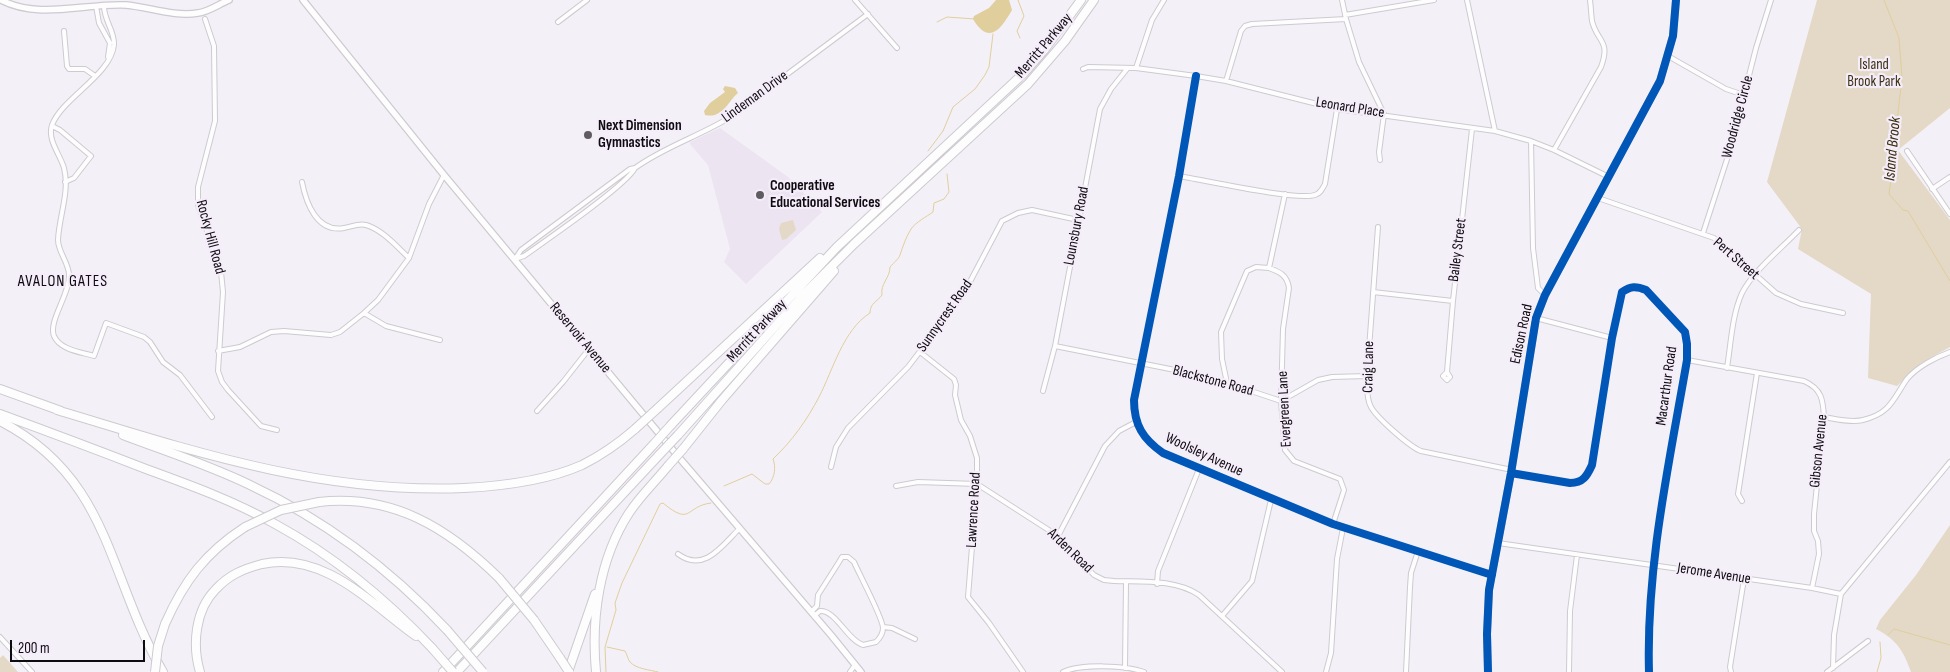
<!DOCTYPE html>
<style>
body{margin:0}
#map{position:relative;width:1950px;height:672px;overflow:hidden;background:#f4f0f7;font-family:"Sofia Sans Condensed",sans-serif}
canvas{display:block}
.scale{position:absolute;left:10px;top:640px;width:135px;height:22px;box-sizing:border-box;border:2px solid #0e0c10;border-top:0;padding-left:6px;font-size:15px;line-height:18px;white-space:nowrap;color:#0e0c10;-webkit-text-stroke:4px #f5edfa;paint-order:stroke}
</style>
<div id="map">
<canvas width="1950" height="672"></canvas>
<div class="scale">200 m</div>
</div>
<script>
const ctx = document.querySelector('canvas').getContext('2d');
ctx.lineJoin = 'round';
function paint(path, color) { ctx.fillStyle = color; ctx.fill(path, 'evenodd'); }
function trace(path, color, width, dash) { ctx.strokeStyle = color; ctx.lineWidth = width; ctx.lineCap = dash ? 'butt' : 'round'; ctx.setLineDash(dash || []); ctx.stroke(path); }
function write(font, color, halo, rows, align = 'center') {
  ctx.font = font + ' "Sofia Sans Condensed",sans-serif'; ctx.lineWidth = 4.5; ctx.setLineDash([]); ctx.textBaseline = 'middle'; ctx.strokeStyle = halo; ctx.fillStyle = color; for (const [text, x, y, turn = 0] of rows) {
    ctx.save(); ctx.translate(x, y); ctx.rotate((+turn || 0) * Math.PI / 180); ctx.textAlign = isNaN(turn) ? turn : align; if (halo) ctx.strokeText(text, 0, 0); ctx.fillText(text, 0, 0); ctx.restore();
  }
}
paint(new Path2D(`
 M720 128 788 177 822 212 746 284 724 262 730 249 708 165 690 144V142Z`), '#ece4f1');
paint(new Path2D(`
 M1817 0H1950V108L1898 150 1950 220V347L1921 363 1897 386 1868 378 1871 294 1798 249 1802 229 1767 182Z
 M793 220 796 230 786 239 782 240 779 229 781 223Z
 M1950 525V672H1911C1903 650 1897 640 1876 629L1880 620 1916 575Z
 M3 655 18 672H0V658Z`), '#e3d9c6');
paint(new Path2D(`
 M996 0H1009L1012 10C1001 29 989 46 973 19L974 16 989 8Z
 M725 86 735 88 738 93C728 101 723 119 705 115L704 111 710 103 725 92 723 89Z`), '#e0ce9d');
trace(new Path2D(`
 M1018 0 1024 16 1017 31 1020 38
 M1884 0 1899 38 1902 78 1893 156 1889 164 1892 172 1889 194 1903 210 1908 211 1950 281
 M937 22 947 17 975 19
 M928 151 943 131 953 107 975 89 985 75 989 67 993 34
 M724 486 752 474 765 484H769C775 477 776 467 773 459 792 441 807 420 819 397 833 370 843 330 870 313 870 303 877 302 882 295 880 284 890 278 890 267 893 263 899 259 900 255 903 246 906 237 911 229 916 222 926 217 933 212L934 203 944 199 949 192 947 174
 M1888 635 1894 629 1950 645
 M607 647 625 651C627 654 628 660 630 662 636 669 651 670 658 672
 M606 672 605 647 616 610 615 603 622 583 660 504 663 503C692 527 685 506 711 503
 M1877 672 1881 658 1880 642`), '#e0ce9d', 1);
const minor = new Path2D(`
 M855 0 897 48
 M1342 0 1346 19 1359 62 1384 114 1379 152 1380 160
 M1467 0 1495 131
 M96 6 99 23 110 43 108 57
 M104 6C104 21 115 31 114 45 111 75 62 98 52 125 47 140 60 154 64 168 70 192 59 216 58 240 58 252 69 263 69 275 70 294 48 321 54 336 60 350 81 352 94 356L106 323 144 337 150 342 163 362 180 375 212 417
 M1345 15 1434 0
 M205 19 214 46 215 121 198 187V205L221 272 223 292 218 371 222 382 228 390 261 426 277 430
 M558 22 587 0
 M64 31 67 66 69 69H85L95 76
 M1668 56 1726 89 1744 95
 M1136 68 1152 20 1164 0
 M1083 69 1088 67 1136 68 1196 76 1226 81 1337 109 1495 131 1531 141 1554 150 1609 177
 M1196 76 1179 176 1134 400C1134 425 1143 439 1163 453L1333 524 1492 575
 M1226 81 1241 31 1245 26 1252 24 1346 19
 M52 126 60 130 91 156 74 178 65 182
 M1531 141 1533 248 1538 288 1545 295
 M1554 150 1601 67C1611 40 1597 42 1592 21 1591 14 1591 7 1590 0
 M1907 151 1950 214
 M1179 176C1204 180 1297 201 1315 195 1321 193 1322 189 1325 184L1337 109
 M302 182C306 203 317 233 344 228 351 227 358 223 366 225 383 230 397 247 409 258
 M1932 189 1950 177
 M1598 198 1714 238 1776 293 1801 304 1843 313
 M1378 227 1367 376C1367 385 1366 398 1371 407 1377 418 1410 447 1421 451L1512 470
 M1703 233 1730 150 1756 48 1771 0
 M515 259 521 250 630 169 635 168C664 147 697 137 727 119L868 14
 M515 259 524 256C545 241 627 185 635 168
 M1269 268C1280 272 1287 275 1289 288L1283 329 1281 401 1285 450 1294 461 1340 479 1344 490 1333 524
 M1373 292 1453 301
 M364 313 386 326 440 340
 M1536 318 1612 338
 M1055 346 1175 370 1227 383 1281 401 1318 380 1332 377 1367 376
 M218 351 240 347 271 332 284 331 331 335 340 332 364 313 378 300 409 258 429 204 444 175
 M920 352 954 379 956 385 955 395 961 420 970 436 977 458V484L968 597 989 623 1023 672
 M1687 360 1804 381C1822 389 1823 400 1824 417L1814 514V531L1818 541 1819 554 1812 588
 M1727 368C1731 343 1732 315 1742 293 1753 271 1782 248 1799 230
 M1447 372 1443 376 1447 380 1450 377 1447 372 1453 301 1472 129
 M1227 383 1222 359 1221 332 1247 271 1256 267 1269 268 1285 194
 M1043 391 1055 346 1100 109 1111 89 1127 69
 M537 411 563 382 589 349
 M1824 417C1836 419 1851 423 1863 420 1891 413 1893 399 1907 379 1917 367 1936 357 1950 352
 M831 467 836 447 848 428 908 367 963 295 1002 221 1018 213 1032 210 1078 220
 M1511 473 1570 483C1583 483 1587 476 1592 465L1612 338 1622 292C1631 286 1636 286 1646 290L1685 332 1687 344V360C1669 464 1646 567 1649 672
 M896 486 918 482 977 484 1058 536 1094 575 1104 580 1114 581C1142 582 1175 579 1199 595L1282 672
 M1742 501 1738 494 1757 373
 M1058 536 1105 446 1119 431 1136 422
 M1498 543 1812 588 1841 594
 M678 554C704 573 722 546 739 529
 M1157 584 1158 571 1199 469
 M1841 594 1950 462
 M811 612 817 606 818 595 839 562 842 557H848L854 562C859 574 883 618 883 628 883 634 880 638 876 642L863 645C847 640 836 610 820 611L814 616
 M1222 616 1252 581 1271 500
 M883 627 892 628 915 639
 M0 637 32 672
 M1125 668 1126 582
 M1833 668 1834 635 1841 594
 M850 672 855 665
 M1063 672C1081 664 1125 665 1144 672
 M1326 672 1331 653 1337 559 1343 528
 M1406 672 1410 587 1411 573 1418 551
 M1569 672 1570 611 1577 555
 M1731 672 1730 667 1744 579
 M1827 672 1868 641`);
const tertiary = new Path2D(`
 M1488 672 1487 634 1489 590 1511 473 1536 318 1545 295 1660 81 1673 36 1676 0`);
const secondary = new Path2D(`
 M1 0C39 20 85 3 126 5 149 7 174 17 198 13 208 12 219 4 229 0
 M303 0 444 175 682 461 831 635 861 672`);
const motorway = new Path2D(`
 M0 389 61 411
 M658 408 820 258
 M57 410C192 451 320 494 464 488 503 486 546 481 582 465 602 455 619 443 635 429
 M0 414C49 432 97 450 146 469 190 485 234 501 275 524 334 556 386 599 432 648
 M0 421C111 478 107 576 163 672
 M671 425 837 247 1024 73 1044 50 1081 0
 M123 435C165 451 209 465 250 485 325 520 390 569 447 630
 M678 435 805 293 854 244 1028 84 1065 41 1094 0
 M683 449 722 400 834 271
 M319 502C393 494 448 528 499 578
 M534 620 560 658
 M165 624C184 581 205 553 245 527
 M200 672C192 645 195 610 216 589 229 575 243 569 262 564 324 551 370 603 416 636
 M443 672 653 445
 M457 672 660 454
 M568 672 595 594
 M596 672C591 619 599 559 629 513 640 496 655 482 668 466`);
trace(minor, '#cecad0', 6);
trace(tertiary, '#cecad0', 8);
trace(secondary, '#cecad0', 8);
trace(motorway, '#cecad0', 10);
trace(minor, '#fdfdfe', 4);
trace(tertiary, '#fdfdfe', 5);
trace(secondary, '#fdfdfe', 5.5);
trace(motorway, '#fdfdfe', 8);
const motorwayBridge = new Path2D(`
 M635 429 658 408
 M653 445 671 425
 M660 454 678 435
 M668 466 683 449
 M245 527 281 510 319 502
 M499 578 534 620
 M447 630 483 672
 M432 648 453 672
 M560 658 569 672
 M155 672 158 646 165 624`);
trace(motorwayBridge, '#cecad0', 10, []);
trace(motorwayBridge, '#fdfdfe', 8);
trace(new Path2D(`
 M1196 76 1179 176 1134 400C1134 425 1143 439 1163 453L1333 524 1492 575
 M1511 473 1570 483C1583 483 1587 476 1592 465L1612 338 1622 292C1631 286 1636 286 1646 290L1685 332 1687 344V360C1669 464 1646 567 1649 672
 M1488 672 1487 634 1489 590 1511 473 1536 318 1545 295 1660 81 1673 36 1676 0`), '#0057b8', 8);
for (const [x, y, r, color] of [
 [588,135,5,"#5e5c61"],
 [760,195,5,"#5e5c61"]
]) { const dot = new Path2D(); dot.arc(x, y, r, 0, 2 * Math.PI); ctx.fillStyle = color; ctx.fill(dot); trace(dot, '#f5edfa', 2); }
write('15px', '#0e0c10', '#f5edfa', [
 ["Merritt Parkway",1044,46,-50],
 ["Lindeman Drive",755,97,-36],
 ["Leonard Place",1350,108,9],
 ["Woodridge Circle",1738,117,-75],
 ["Lounsbury Road",1077,226,-79],
 ["Rocky Hill Road",210,237,75],
 ["Bailey Street",1458,250,-83],
 ["Pert Street",1736,259,41],
 ["Sunnycrest Road",945,316,-55],
 ["Merritt Parkway",757,331,-47],
 ["Edison Road",1522,334,-78],
 ["Reservoir Avenue",580,338,50],
 ["Craig Lane",1369,367,-89],
 ["Blackstone Road",1213,381,15],
 ["Macarthur Road",1667,386,-82],
 ["Evergreen Lane",1285,409,-93],
 ["Gibson Avenue",1819,451,-84],
 ["Woolsley Avenue",1204,455,25],
 ["Lawrence Road",974,510,-87],
 ["Arden Road",1070,551,44],
 ["Jerome Avenue",1714,574,9]
]);
write('15px', '#3b3110', '#f5edfa', [
 ["Island",1874,65],
 ["Brook Park",1874,82]
]);
write('bold 15px', '#0e0c10', '#f5edfa', [
 ["Next Dimension",598,126],
 ["Gymnastics",598,143],
 ["Cooperative",770,186],
 ["Educational Services",770,203]
], 'left');
write('italic 16px', '#362b0a', '#f5edfa', [
 ["Island Brook",1893,149,-85]
]);
ctx.letterSpacing = '1px';
write('16px', '#0e0c10', '#f5edfa', [
 ["AVALON GATES",63,282]
]);
ctx.letterSpacing = '0px';
</script>
